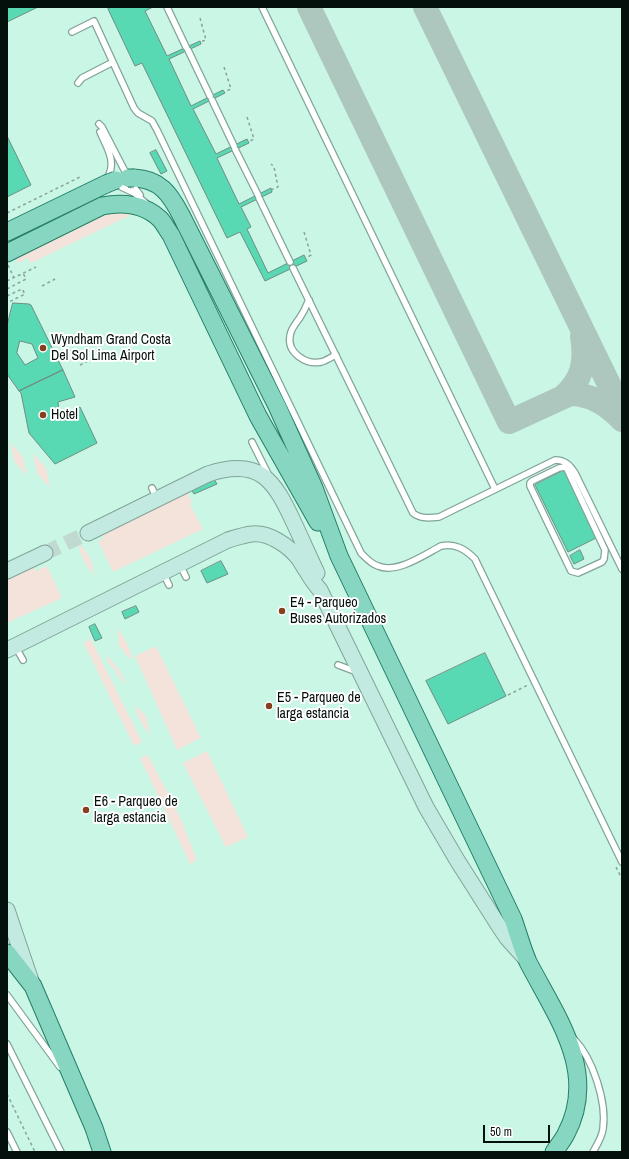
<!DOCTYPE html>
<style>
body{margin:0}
#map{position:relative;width:629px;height:1159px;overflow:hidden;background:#e2fef4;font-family:"Archivo Narrow",sans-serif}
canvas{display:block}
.frame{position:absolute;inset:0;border:8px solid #04100c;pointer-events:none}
.scale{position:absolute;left:483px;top:1125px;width:67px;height:18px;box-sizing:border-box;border:2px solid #04100c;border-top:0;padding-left:5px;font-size:12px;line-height:14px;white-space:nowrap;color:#04100c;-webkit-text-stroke:3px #fff;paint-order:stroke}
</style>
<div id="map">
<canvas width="629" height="1159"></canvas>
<div class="frame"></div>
<div class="scale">50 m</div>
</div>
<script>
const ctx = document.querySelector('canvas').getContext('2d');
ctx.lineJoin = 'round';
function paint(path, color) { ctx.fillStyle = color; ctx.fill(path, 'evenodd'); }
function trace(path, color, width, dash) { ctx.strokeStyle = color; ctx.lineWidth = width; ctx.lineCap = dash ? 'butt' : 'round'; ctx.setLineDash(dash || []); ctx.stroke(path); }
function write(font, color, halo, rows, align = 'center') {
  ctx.font = font + ' "Archivo Narrow",sans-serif'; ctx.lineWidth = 4; ctx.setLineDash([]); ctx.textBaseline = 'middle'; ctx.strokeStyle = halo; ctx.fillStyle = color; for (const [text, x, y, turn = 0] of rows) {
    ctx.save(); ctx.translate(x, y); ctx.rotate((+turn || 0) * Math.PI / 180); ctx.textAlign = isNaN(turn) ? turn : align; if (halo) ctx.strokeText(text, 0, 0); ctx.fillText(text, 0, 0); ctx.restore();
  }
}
paint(new Path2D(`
 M7 7H622V1152H7Z`), '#c9f6e5');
paint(new Path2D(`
 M115 211 135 213 31 263 28 258 18 263 15 257 103 215Z
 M10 442 23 457 27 476 14 461Z
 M33 453 46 468 50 488 37 473Z
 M186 490 192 502 190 504 203 529 113 572 98 541 104 538 101 532Z
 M78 543C90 553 92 561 94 575 85 565 81 557 78 543Z
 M32 564 36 571 47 566 62 598 7 623V577Z
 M117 628C125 638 130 647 132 660L125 654V652L119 646Z
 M91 639 142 742 134 746 84 644 83 643Z
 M156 646 201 738 177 750 135 656Z
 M107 655C115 664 122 673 127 685L116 674V672L108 663Z
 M135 705 146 716 150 735C142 725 137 717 135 705Z
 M207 751 248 837 226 847 183 763Z
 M148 755 181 819 197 860 190 864 140 758Z`), '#f4e3db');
trace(new Path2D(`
 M309 7 509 422 570 394C591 394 608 405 622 420
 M425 7 622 411
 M563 397C583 379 586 362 582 336`), '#aec7be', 24);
const building = new Path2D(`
 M7 7H38L7 22Z
 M112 7H153L145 11 167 56 200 41 201 44 169 59 191 106 223 90 225 93 193 109 216 154 247 139 249 143 217 158 239 204 271 188 272 192 241 207 251 227 247 229 268 273 304 255 307 261 265 281 240 232 227 238 142 63 135 66 108 9Z
 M7 136 31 185 7 197Z
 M156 150 167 171 161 174 150 153Z
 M13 303 29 304 31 305 63 370 19 391 7 374V326ZM20 341 32 344 38 358 25 365 17 353Z
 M63 370 75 397 58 402 59 411 63 418 80 407 97 443 55 464 29 433 21 393 19 391Z
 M565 470 598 537 568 552 535 485Z
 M214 479 217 484 194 494 191 489Z
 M580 550 584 559 574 564 570 556Z
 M221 561 228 574 207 583 201 571Z
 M136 606 139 612 125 619 122 612Z
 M95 624 102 638 95 641 89 627Z
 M485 653 506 696 448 724 426 681Z`);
paint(building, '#59d8b4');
trace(building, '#6e8f83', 1);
trace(new Path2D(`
 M45 553 88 533`), '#c1dad1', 15, [15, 8]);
const service = new Path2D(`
 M167 7 186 47
 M262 7 495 489
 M72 32 94 21 134 108 138 113 152 121 157 130 361 553C366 558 371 564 378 566 397 574 424 555 441 546 455 543 465 549 475 559L622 862
 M188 50 210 96
 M78 83 82 78 113 62
 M212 100 234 146
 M99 124 102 127 131 183 140 195
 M100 132C107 148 118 163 106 180
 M235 149 258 195
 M115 184 134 193 147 204
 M259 198 290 262
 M293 268 413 513C420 519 430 518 439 517L555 460C565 460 570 465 575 473L622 569
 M309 300C306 305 305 310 302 314 298 322 291 327 290 336 287 353 306 365 321 362 326 361 331 357 336 355
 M252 442 268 474
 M565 467 567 469 605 550 604 559 602 562 578 573 571 571 530 486V483L532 481 559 468Z
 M152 488 157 499
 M180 565 186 577
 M163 573 169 585
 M15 646 23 660
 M338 665 357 672
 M7 995 60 1067
 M574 1039C593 1059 607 1102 603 1129 602 1137 597 1145 593 1152
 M7 1044 61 1152
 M7 1132 17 1152`);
const secondary = new Path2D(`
 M88 533 208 474C260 457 274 480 294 523 302 540 309 556 317 573
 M7 571 45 553
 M7 650 228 540C235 538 243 535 252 534 269 532 289 546 299 559 306 570 311 580 320 590L426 807 457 860 497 923 507 938 525 958
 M7 910 31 981`);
const primary = new Path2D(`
 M134 178C160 179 170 194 181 215L277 406 314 488 339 556 513 919C518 933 522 948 528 962 556 1016 599 1072 566 1134 563 1140 558 1146 554 1152
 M7 232 106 184
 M7 253 102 206C122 202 144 204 160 219 164 223 167 230 171 235L258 416 318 522
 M7 953 33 986 94 1128 102 1152`);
trace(service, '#82a498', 8);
trace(secondary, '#82a498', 17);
trace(primary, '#257e66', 19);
trace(new Path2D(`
 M200 18 206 40 200 42
 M224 67 231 89 224 92
 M247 117 254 139 248 142
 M271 190 278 187 274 167 271 164
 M7 213 80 177
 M304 232 311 255 306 258
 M8 265 14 278
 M7 281 36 267
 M42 286 55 279
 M7 289 26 279 23 273
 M7 296 22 289 25 294 7 303
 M80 365 92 359
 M508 695 528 685
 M616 867 622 879
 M7 1094 35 1152`), '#8ca19a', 1.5, [3, 3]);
trace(service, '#fff', 5.5);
trace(secondary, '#c3eae0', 15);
trace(primary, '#87d6c1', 17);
const primaryBridge = new Path2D(`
 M128 178H134
 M106 184 116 180`);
trace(primaryBridge, '#257e66', 19, []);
trace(primaryBridge, '#87d6c1', 17);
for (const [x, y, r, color] of [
 [43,348,4,"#87401d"],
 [43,415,4,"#87401d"],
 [282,611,4,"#87401d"],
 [269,706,4,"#87401d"],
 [86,810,4,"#87401d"]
]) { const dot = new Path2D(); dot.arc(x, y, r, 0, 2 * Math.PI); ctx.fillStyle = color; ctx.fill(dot); trace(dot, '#fff', 1.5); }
write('14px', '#04100c', '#fff', [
 ["Wyndham Grand Costa",51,340],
 ["Del Sol Lima Airport",51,356],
 ["Hotel",51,415],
 ["E4 - Parqueo",290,603],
 ["Buses Autorizados",290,619],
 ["E5 - Parqueo de",277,698],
 ["larga estancia",277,714],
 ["E6 - Parqueo de",94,802],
 ["larga estancia",94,818]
], 'left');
</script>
